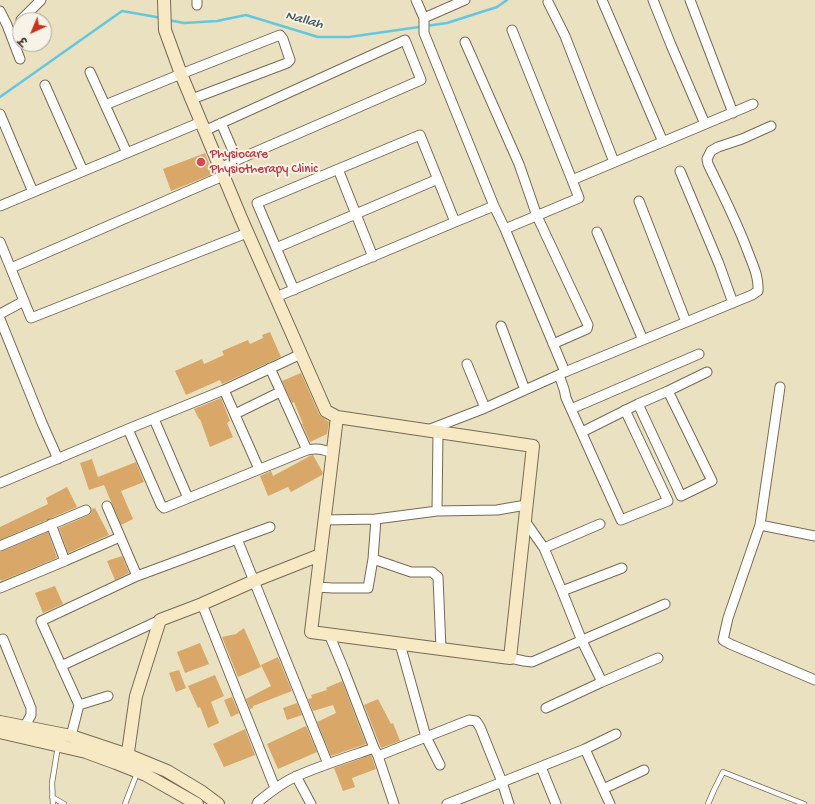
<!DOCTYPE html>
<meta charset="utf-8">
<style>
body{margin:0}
#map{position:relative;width:815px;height:804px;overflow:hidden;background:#e9e1bf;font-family:"Gochi Hand","Playpen Sans Deva",sans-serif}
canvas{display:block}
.north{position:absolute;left:12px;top:12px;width:40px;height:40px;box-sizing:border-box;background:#f7f3e8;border:1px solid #aca397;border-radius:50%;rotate:224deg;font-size:11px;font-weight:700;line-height:16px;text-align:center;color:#3b2a1e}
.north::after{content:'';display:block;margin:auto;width:14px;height:18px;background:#c8321e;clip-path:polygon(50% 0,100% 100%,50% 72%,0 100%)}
</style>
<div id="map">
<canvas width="815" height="804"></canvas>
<div class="north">उ</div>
</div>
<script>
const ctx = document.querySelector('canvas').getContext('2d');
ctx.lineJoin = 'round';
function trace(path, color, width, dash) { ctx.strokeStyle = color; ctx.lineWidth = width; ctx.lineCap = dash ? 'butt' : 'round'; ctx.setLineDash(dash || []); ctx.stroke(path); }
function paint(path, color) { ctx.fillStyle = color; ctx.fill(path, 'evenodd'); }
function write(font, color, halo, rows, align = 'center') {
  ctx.font = font + ' "Gochi Hand",sans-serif'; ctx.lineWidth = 4; ctx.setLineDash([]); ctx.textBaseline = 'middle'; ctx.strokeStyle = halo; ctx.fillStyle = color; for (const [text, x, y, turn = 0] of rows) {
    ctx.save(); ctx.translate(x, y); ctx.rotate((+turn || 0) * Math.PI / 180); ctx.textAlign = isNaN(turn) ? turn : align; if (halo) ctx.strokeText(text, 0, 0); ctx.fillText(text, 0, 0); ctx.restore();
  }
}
trace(new Path2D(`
 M168 20 184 23 217 21 246 15 318 37H349L447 23 497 7 507 0
 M0 97 122 11 162 18`), '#64c7e2', 2.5);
paint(new Path2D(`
 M205 153 213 174 171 191 163 169Z
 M270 332 281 357 222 384 220 380 186 395 175 371 202 359 204 364 224 355 222 351 248 340 250 344 263 338 262 335Z
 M301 373 319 414 322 417 329 422 327 434 310 442 302 424H303L294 402 292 403 282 381Z
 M221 398 230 421 227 423 233 437 210 447 200 419H199L194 409Z
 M313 455 323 473 322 475 291 492 288 487 268 496 260 476 271 471 273 476 310 456Z
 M92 459 98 477 136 462 144 482 121 491 133 519 121 525 104 485 89 490 80 463Z
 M67 487 77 507 0 540V527L48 504 46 498Z
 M95 508 109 535 68 553 59 528 89 515 91 513 92 509Z
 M48 532 57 558 1 581 0 579V552Z
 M122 556 129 573 115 580 107 561Z
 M55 586 63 604 43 613 35 593Z
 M244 628 261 667 238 677 222 637 236 634Z
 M200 643 209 664 185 673 177 652Z
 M278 657 292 691 253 706V708L250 709 246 699 271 686 261 665Z
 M179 670 186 688 176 692 169 673Z
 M215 675 224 696 211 702 219 723 208 728 200 707 198 708 188 686Z
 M342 681 366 744 331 756 317 722 336 713 333 705 313 711 308 699 312 698 311 695 327 690 326 688Z
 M232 697 239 713 231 717 224 700Z
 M378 699 391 724 393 723 400 741 381 748 364 705Z
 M297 703 302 715 287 720 283 708Z
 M306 726 317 752 278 769 267 744Z
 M245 729 255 755 224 767 213 744Z
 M371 755 376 769 352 778 355 787 343 791 334 768Z`), '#d9a869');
const lane = new Path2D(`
 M52 797 64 804
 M53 804 52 783 58 746
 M125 804 137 773
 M708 804 714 790 723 772 804 804`);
const street = new Path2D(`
 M197 0V5
 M416 0 424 18V33L494 206 505 229 565 372 485 408 428 430
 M602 0 663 142
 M653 0 671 45 705 124
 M690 0 733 113
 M548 2 565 36 614 162
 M0 11 7 25 20 59
 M424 18 465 0
 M21 20 41 0
 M512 30 572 180
 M465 42 519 164 537 216 588 325 587 329 553 344
 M90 72 127 153
 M45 85 83 171
 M105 105 181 74 280 35 283 39 290 60 287 63 192 99
 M0 114 33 192
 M204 131 405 40 421 80 237 160 221 123
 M220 168 237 160
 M338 169 373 257
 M680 171 719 264 733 303
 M639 201 686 322
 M0 206 201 122
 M505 229 579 198 572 180 753 104
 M597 232 643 340
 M0 242 31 318 247 233
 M276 248 438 179
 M11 268 223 176
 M294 290 257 203 420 135 455 222
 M276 297 455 222 494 206
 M0 314 24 301
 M0 319 42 423 58 459
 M501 326 525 390
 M467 364 485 408
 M565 372 752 295 758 291C759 277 753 265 748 252 737 222 722 193 708 164L707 159 711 151 718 147 742 139 771 126
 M559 375 564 389 566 398 621 520 668 501 625 410
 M780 387 760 525 728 618 723 640 730 644 815 680
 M224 390 259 469
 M668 391 707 372
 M571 409 699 354
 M235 414 280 392
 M154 419 188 498
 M128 429 161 505 164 508 307 450 270 368
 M582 432 638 404 668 391 712 481 681 496 638 404
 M307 450C317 448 323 449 332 453
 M0 483 128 429 224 390 301 354
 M437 511 438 432
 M324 520 376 519
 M525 521 544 548 562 591
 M760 525 815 536
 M237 539 270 527
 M0 546 86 510
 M544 548 600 524
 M65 561 120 537
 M622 568 562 591 582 641 602 682 658 658
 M137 576 237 539 328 764
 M316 587 333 588H368L373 559
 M0 588 65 561 51 524
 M202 604 275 788
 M3 639 31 708V715L25 726
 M400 644 426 737 440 765
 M441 649 438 577 432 572H411L373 559 376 519 437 511 497 510 526 505
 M510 658 524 661 532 662 665 604
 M61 666 160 620
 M79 705 108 696
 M546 708 602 682
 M71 736 79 705 41 621 137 576 107 506
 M374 748 378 756 469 720 476 721 480 727 502 782 509 804
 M585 749 616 734
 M378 756 394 804
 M541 767 556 804
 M296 776 311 804
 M603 789 644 770
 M257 804 258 802C270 792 283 782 297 776 322 765 348 757 374 748L344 670 329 634
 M447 804 585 749 610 804`);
const secondary = new Path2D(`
 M164 0 165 30 181 74 241 218 326 411 337 417 533 446 510 658 311 632 337 417
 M0 722 71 736 128 755 167 771 202 792 218 804
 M0 732 86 752 116 763 146 775 197 804
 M126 766 136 696 160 620 202 604 254 581 320 555`);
trace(lane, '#786a56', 6);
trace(street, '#786a56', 11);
trace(secondary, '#786a56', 14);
trace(lane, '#fff', 4.5);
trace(street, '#fff', 9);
trace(secondary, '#f7e9c3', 12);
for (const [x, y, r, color] of [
 [201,162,5,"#e0444e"]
]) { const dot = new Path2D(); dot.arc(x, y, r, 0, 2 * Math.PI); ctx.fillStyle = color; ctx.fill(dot); trace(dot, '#f7f3e8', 1.5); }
write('13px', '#be3a42', '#f7f3e8', [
 ["Physiocare",210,155],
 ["Physiotherapy Clinic",210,170]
], 'left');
write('italic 14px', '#475959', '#f7f3e8', [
 ["Nallah",304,21,15]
]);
</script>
